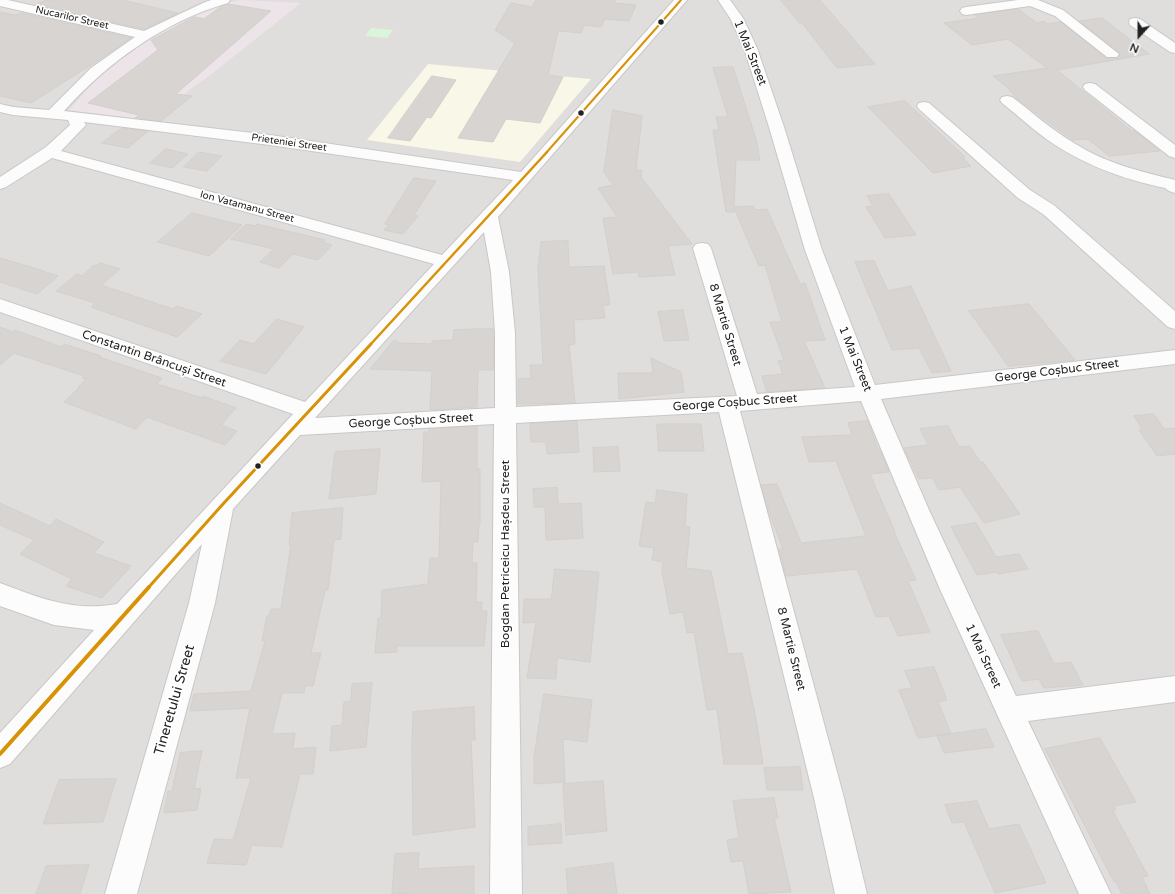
<!DOCTYPE html>
<meta charset="utf-8">
<style>
body{margin:0}
#map{position:relative;width:1175px;height:894px;overflow:hidden;background:#f0eeeb;font-family:"Varela Round",sans-serif}
canvas{display:block}
.north{position:absolute;left:1119px;top:16px;width:40px;height:40px;-webkit-text-stroke:3px #fff;paint-order:stroke;rotate:201deg;font-size:11px;font-weight:700;line-height:16px;text-align:center;color:#222}
.north::after{content:'';display:block;margin:auto;width:14px;height:18px;background:#222;clip-path:polygon(50% 0,100% 100%,50% 72%,0 100%)}
</style>
<div id="map">
<canvas width="1175" height="894"></canvas>
<div class="north">N</div>
</div>
<script>
const ctx = document.querySelector('canvas').getContext('2d');
ctx.lineJoin = 'round';
function paint(path, color) { ctx.fillStyle = color; ctx.fill(path, 'evenodd'); }
function trace(path, color, width, dash) { ctx.strokeStyle = color; ctx.lineWidth = width; ctx.lineCap = dash ? 'butt' : 'round'; ctx.setLineDash(dash || []); ctx.stroke(path); }
function write(font, color, halo, rows, align = 'center') {
  ctx.font = font + ' "Varela Round",sans-serif'; ctx.lineWidth = 3.5; ctx.setLineDash([]); ctx.textBaseline = 'middle'; ctx.strokeStyle = halo; ctx.fillStyle = color; for (const [text, x, y, turn = 0] of rows) {
    ctx.save(); ctx.translate(x, y); ctx.rotate((+turn || 0) * Math.PI / 180); ctx.textAlign = isNaN(turn) ? turn : align; if (halo) ctx.strokeText(text, 0, 0); ctx.fillText(text, 0, 0); ctx.restore();
  }
}
paint(new Path2D(`
 M0 0H1175V894H0Z`), '#dfdedc');
paint(new Path2D(`
 M241 0 301 3 204 80 193 87 155 121 69 110 102 73 148 38 172 24 211 6Z`), '#ede4e9');
paint(new Path2D(`
 M428 64 591 79 520 162 367 140Z`), '#f8f7e8');
paint(new Path2D(`
 M371 28 393 30 387 38 365 36Z`), '#daf5da');
const building = new Path2D(`
 M46 0H122L178 13 144 29 36 5Z
 M536 0H615L614 3 636 5 629 21 605 19 601 27 584 25 581 33 558 31 548 75 563 77 540 123 506 119 493 142 458 138 515 43 495 30 511 3 532 7Z
 M781 0H820L875 64 837 68 802 23H800Z
 M228 4 271 11 176 94 192 96 161 121 135 118 139 115 88 103 158 50 151 40 194 17 204 19 220 7Z
 M1018 9 1037 23 1044 21 1047 24 1061 22 1106 58H1117L1120 55V53L1079 21 1102 18 1149 54 1057 70 1132 131H1135L1160 151 1109 156 1088 139 1073 140 1017 99 1008 88 993 76 1047 68 1008 39 972 45 944 23 979 18 975 15Z
 M0 12 15 15 22 13 131 38 102 58 31 103 0 96Z
 M733 67 756 139 760 160H736L734 207 753 206 755 210 767 209 800 284 805 283 825 340 804 341 825 388 767 392 762 376 783 374 778 361 784 360 770 322H782L765 265 759 266 734 208V212H726L713 130H719L716 117H728L713 68Z
 M432 76 456 80 431 118 427 117 410 141 388 138Z
 M905 101 965 157 963 158 971 166 933 173 868 107Z
 M613 110 642 116 636 170H642L641 177 692 244 668 246 675 275 639 277 638 272 613 274 603 218 617 217 598 188 613 185 604 172Z
 M122 128 148 131 128 148 102 143Z
 M166 149 188 154 172 168 150 163Z
 M199 152 222 156 207 171 184 167Z
 M414 178 436 181 414 215 418 216 403 234 384 230 389 225 385 224Z
 M889 194 916 235 885 238 866 207 873 206 867 196Z
 M192 213 242 225 209 256 158 242Z
 M247 224 255 226 257 224 325 240 322 242 332 245 318 260 293 254 279 268 260 262 274 249 231 239Z
 M568 241 569 267 604 266 610 305H603L605 318 574 320 575 344 569 345 575 403 518 404V379L531 378 530 365H543L538 268 541 242Z
 M0 258 31 267 58 276 37 294 0 282Z
 M874 261 888 291 911 286 951 371 932 373 919 348 892 350 855 262Z
 M100 263 120 269 101 285 173 309 176 306 202 314 177 337 91 307 95 303 56 291 77 274 82 276 94 265 96 266Z
 M1029 304 1075 360 1008 366 969 311Z
 M683 310 689 340 664 341 658 312Z
 M277 319 304 327 266 374 220 361 240 340 253 344Z
 M0 327 14 332 15 330 61 347 64 344 101 356 99 357 162 378 157 384 202 398 203 396 236 408 221 425 237 431 225 445 147 417 136 429 64 402 80 387H78L86 379 82 378 84 376 14 353 0 365Z
 M493 329 494 370H478L477 407 430 410 432 371 370 369 394 340 400 343 432 344V341L453 340 454 330Z
 M651 358 681 372 684 392 619 399 618 373H653Z
 M1154 414 1164 429 1175 428V454L1157 456 1139 430 1142 429 1134 416Z
 M577 421 579 452 547 454 546 442H531L530 424Z
 M868 421 878 450H880L889 472 870 474 895 532H894L916 580 908 581 930 632 898 636 889 616 876 617 857 569 786 576 779 549H783L769 512 761 485 777 484 801 543 866 536 836 461 809 462 802 437 852 435 848 423Z
 M657 424H701L704 451H659Z
 M477 426V470L480 469V524H479L478 542H473L472 563H477L476 602H482L481 611H487L484 646H397V652L375 653 378 618H381L382 590 428 584 430 558H439L441 481 422 482 424 432H429V429Z
 M948 426 959 447 970 446 980 462H983L1020 514 984 523 960 487 939 490 933 478 919 479 904 448 928 445 920 429Z
 M618 447 620 471 594 472 593 448Z
 M380 449 376 494 329 499 335 452Z
 M557 488 558 504 581 503 583 538 546 540 545 507H534L533 489Z
 M657 490 687 494 685 526 690 527 686 568 711 571 728 654 742 653 756 719 763 764H724L717 709 707 710 694 632 687 633 683 612 670 614 662 571 663 562 652 560 654 548 639 546 646 502 655 503Z
 M0 503 50 526 56 519 104 542 94 553 131 566 102 598 66 586 72 579 20 554 34 540 0 525Z
 M343 508 341 539 334 540 328 590H325L311 653H321L313 686H305L304 693H282L272 734 295 733 293 749 316 747 313 774H300L282 847 252 845 246 865 207 863 214 839 233 840 251 778H236L250 708 190 711 194 694 251 691 265 641H262L267 616H269L271 609H281L291 544 289 545 292 513Z
 M976 523 996 557 1019 554 1028 569 998 574 997 572 977 575 951 527Z
 M555 569 599 572 590 662 557 658 556 679 527 678 536 622 523 623 524 599H551Z
 M1038 631 1054 664 1071 662 1083 685 1044 688 1039 679 1022 681 1001 635Z
 M934 667 947 700 938 702 951 734 918 738 899 690 912 688 905 671Z
 M372 683 366 747 330 751 332 726 342 725 344 702 351 701 352 684Z
 M544 694 592 700 587 742 563 739 565 782 534 784V758Z
 M474 707 475 740H471L475 827 413 835 412 745 413 712Z
 M986 729 994 747 944 753 937 736Z
 M1100 738 1136 802 1114 806 1116 810 1113 811 1148 876 1142 877 1150 894H1122L1116 882H1114L1045 749Z
 M202 751 194 789 201 788 197 810 164 813 168 791H172L180 753Z
 M800 767 803 790H767L764 768Z
 M116 779 103 822 43 824 59 780Z
 M603 781 607 831 566 835 563 784Z
 M774 798 778 818H774L791 892 749 894 743 861 731 862 727 840 739 838 733 801Z
 M977 801 989 829 1019 824 1046 883 995 893 964 822 952 823 945 805Z
 M561 824 562 843 528 845V827Z
 M419 853 418 869 474 866V894H409V893L392 894 395 854Z
 M613 863 617 894H568L566 869Z
 M89 865 80 894H36L46 866Z`);
paint(building, '#d7d4d2');
trace(building, '#d3d0cc', 1);
const minor = new Path2D(`
 M0 0H8L144 31 203 3 211 0H230L228 3C165 21 108 62 64 111L270 135 521 172 674 0H687L498 217 509 272 515 333 516 407 737 396 693 248 696 244 702 243 708 244 711 248 757 394 855 387 805 250 769 127 744 48 730 18 718 0H730L743 18 757 48 784 127 822 250 875 385 1175 350V364L881 399 929 510 1016 696 1175 676V702L1028 721 1111 894H1079L939 587 861 401 740 411 844 798 867 894H835L814 798 719 412 516 423 522 894H490L494 424 300 435 233 509 215 603 137 894H105L189 603 202 544 10 764 0 768V733L94 630 54 625 0 606V583C40 598 73 612 117 604L293 414 0 312V299L305 402 434 264 52 158 6 187 0 189V177L46 147 70 125 68 120 13 115 0 112V104L13 107 49 110 91 68 135 37 0 6ZM84 122 270 145 513 180 442 255 61 151 83 128 86 125ZM484 232 491 272 495 333V408L315 418Z
 M1018 0H1038L1063 10 1119 54 1117 57H1107L1055 16 1030 6 966 15 962 14 960 11 962 8 966 7Z
 M1135 18 1140 19 1175 43V53L1170 52 1130 25 1129 22 1130 19Z
 M1090 83 1095 84 1175 145V158L1169 156 1085 90 1083 87 1085 84Z
 M1007 96 1012 97C1033 113 1052 130 1074 143 1105 163 1139 171 1175 180V193L1169 191 1165 188C1122 179 1081 164 1045 138 1030 127 1016 114 1002 103L1000 100 1002 97Z
 M924 102 929 103 1030 190 1055 206 1175 311V329L1168 327 1043 214 1018 198 919 109 917 106 919 103Z`);
trace(minor, '#c9c8c7', 2);
paint(minor, '#fdfcfc');
trace(new Path2D(`
 M546 153 681 0`), '#d79205', 2);
trace(new Path2D(`
 M370 345 547 152`), '#d79205', 2.5);
trace(new Path2D(`
 M148 588 223 504 371 344`), '#d79205', 3);
trace(new Path2D(`
 M0 754 149 587`), '#d79205', 4);
for (const [x, y, r, color] of [
 [661,22,3.5,"#222"],
 [581,113,3.5,"#222"],
 [258,466,3.5,"#222"]
]) { const dot = new Path2D(); dot.arc(x, y, r, 0, 2 * Math.PI); ctx.fillStyle = color; ctx.fill(dot); trace(dot, '#fff', 1.5); }
write('10px', '#222', '#fff', [
 ["Nucarilor Street",72,18,13],
 ["Prieteniei Street",289,143,8],
 ["Ion Vatamanu Street",247,207,15]
]);
write('12px', '#222', '#fff', [
 ["1 Mai Street",750,53,68],
 ["8 Martie Street",725,325,73],
 ["Constantin Brâncuși Street",154,359,19],
 ["1 Mai Street",855,359,68],
 ["George Coșbuc Street",1057,371,-7],
 ["George Coșbuc Street",735,403,-4],
 ["George Coșbuc Street",411,421,-3],
 ["Bogdan Petriceicu Hașdeu Street",506,554,-90],
 ["8 Martie Street",791,649,76],
 ["1 Mai Street",983,656,65]
]);
write('14px', '#222', '#fff', [
 ["Tineretului Street",175,700,-74]
]);
</script>
